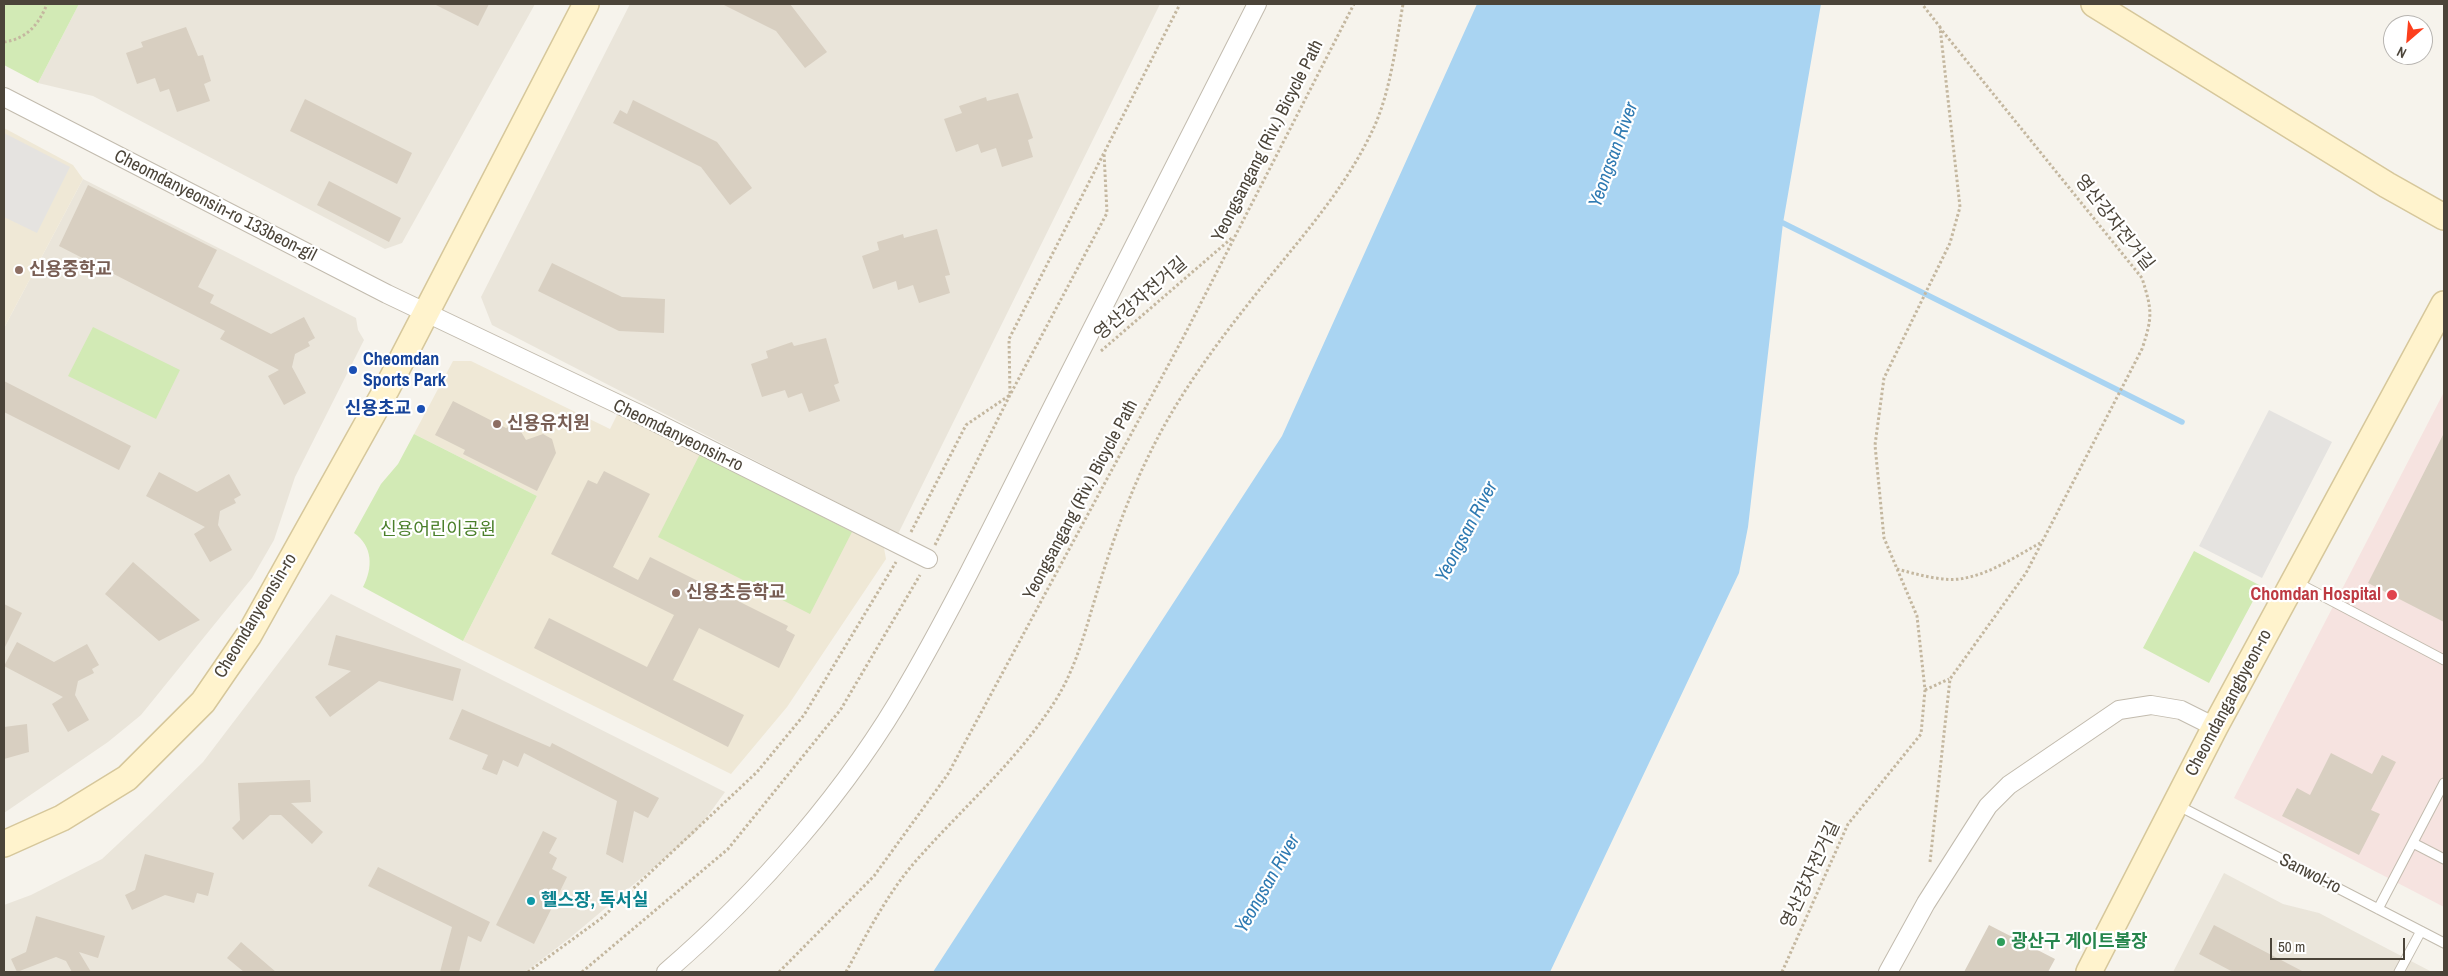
<!DOCTYPE html>
<meta charset="utf-8">
<style>
body{margin:0}
#map{position:relative;width:2448px;height:976px;overflow:hidden;background:#f6f3ec;font-family:"Archivo Narrow",sans-serif}
canvas{display:block}
.frame{position:absolute;inset:0;border:5px solid #4b4439;pointer-events:none}
.north{position:absolute;left:2383px;top:15px;width:50px;height:50px;box-sizing:border-box;background:#fff;border:1px solid #b7b4b0;border-radius:50%;rotate:207deg;font-size:14px;font-weight:700;line-height:20px;text-align:center;color:#4b4439}
.north::after{content:'';display:block;margin:auto;width:18px;height:22px;background:#fc3f1d;clip-path:polygon(50% 0,100% 100%,50% 72%,0 100%)}
.scale{position:absolute;left:2270px;top:938px;width:135px;height:22px;box-sizing:border-box;border:2px solid #4b4439;border-top:0;padding-left:6px;font-size:15px;line-height:18px;white-space:nowrap;color:#4b4439;-webkit-text-stroke:4px #fff;paint-order:stroke}
</style>
<div id="map">
<canvas width="2448" height="976"></canvas>
<div class="frame"></div>
<div class="north">N</div>
<div class="scale">50 m</div>
</div>
<script>
const ctx = document.querySelector('canvas').getContext('2d');
ctx.lineJoin = 'round';
function paint(path, color) { ctx.fillStyle = color; ctx.fill(path, 'evenodd'); }
function trace(path, color, width, dash) { ctx.strokeStyle = color; ctx.lineWidth = width; ctx.lineCap = dash ? 'butt' : 'round'; ctx.setLineDash(dash || []); ctx.stroke(path); }
function write(font, color, halo, rows, align = 'center') {
  ctx.font = font + ' "Archivo Narrow","Noto Sans KR",sans-serif'; ctx.lineWidth = 4.5; ctx.setLineDash([]); ctx.textBaseline = 'middle'; ctx.strokeStyle = halo; ctx.fillStyle = color; for (const [text, x, y, turn = 0] of rows) {
    ctx.save(); ctx.translate(x, y); ctx.rotate((+turn || 0) * Math.PI / 180); ctx.textAlign = isNaN(turn) ? turn : align; if (halo) ctx.strokeText(text, 0, 0); ctx.fillText(text, 0, 0); ctx.restore();
  }
}
paint(new Path2D(`
 M79 4H535L402 243 385 249 93 96 38 83Z
 M630 4H1160L898 534 492 325 481 297Z
 M83 179 356 318 358 330 364 340 295 477 274 540 252 578 141 715 108 742 4 813V328Z
 M331 594 725 792 696 832 571 937 525 972H4V905L31 895 102 859 148 816 203 762Z
 M2224 873 2283 904 2319 913 2432 972H2173Z`), '#eae5da');
paint(new Path2D(`
 M4 128 73 165 83 179 4 328Z
 M453 361H471L610 429 618 413 884 548 886 559 787 707 731 774 463 641 537 496 414 434Z`), '#efe8d6');
paint(new Path2D(`
 M2444 392V907L2234 798Z`), '#f6e3e0');
paint(new Path2D(`
 M4 4H79L38 83 4 65Z
 M93 327 180 370 156 419 68 376Z
 M414 434 537 496 463 641 363 587C373 568 373 546 354 533L381 484 398 464Z
 M700 454 852 532 810 614 658 537Z
 M2194 551 2261 586 2209 683 2143 648Z`), '#d2eab5');
paint(new Path2D(`
 M4 133 70 167 37 233 4 217Z
 M2269 410 2332 442 2262 578 2199 546Z`), '#e5e3e0');
paint(new Path2D(`
 M1477 4H1821L1783 223 1748 527 1739 573 1550 972H933L1282 436Z`), '#a9d4f2');
trace(new Path2D(`
 M1783 223 2182 422`), '#a9d4f2', 5.5);
paint(new Path2D(`
 M434 4H489L478 26Z
 M722 4H790L827 52 805 68 776 31Z
 M186 27 198 56 203 55 211 81 204 84 210 101 177 112 169 89 160 92 155 78 137 84 126 53 143 47 141 42Z
 M1018 93 1033 138 1028 140 1033 157 1002 167 996 148 981 153 978 144 956 152 944 119 962 113 959 106 986 97 987 101Z
 M305 99 412 153 397 184 290 131Z
 M633 100 717 142 752 188 730 205 701 167 613 123 620 110 627 114Z
 M329 181 401 218 389 242 317 205Z
 M88 185 217 250 198 287 214 295 210 303 271 334 304 317 315 338 308 342 310 346 295 354 292 367 306 393 284 405 268 376 279 370 220 339 225 331 59 246Z
 M937 229 950 275 945 276 950 293 919 303 913 285 898 290 896 281 873 289 862 256 879 250 877 242 903 234 904 238Z
 M552 263 622 297 665 299 664 333 619 331 538 291Z
 M826 338 839 383 834 385 840 401 809 412 802 393 788 398 785 390 762 397 751 364 768 358 766 351 792 342 794 346Z
 M4 381 131 446 119 470 4 412Z
 M453 401 506 428 511 426 520 430 526 440 543 434 552 439 556 453 537 491 463 454 465 450 435 435Z
 M2444 433V622L2368 583Z
 M604 471 650 494 613 567 638 580 650 557 788 626 786 630 795 635 779 668 699 628 673 680 744 715 728 747 534 648 549 618 647 667 674 615 551 554 588 480 597 484Z
 M159 472 197 492 229 474 241 495 234 499 236 503 220 511 218 525 232 550 210 562 194 534 205 527 146 496Z
 M133 562 200 620 159 641 105 594Z
 M4 604 22 613 4 649Z
 M336 635 461 669 453 701 379 681 330 717 315 697 351 671 328 665Z
 M17 642 54 662 87 644 99 665 92 669 94 673 78 681 75 695 89 720 68 732 52 704 63 697 4 666Z
 M462 709 550 747 552 743 659 798 648 818 634 811 623 863 606 854 617 801 524 753 518 767 503 760 497 775 482 769 488 755 449 739Z
 M27 724 29 752 4 759V727Z
 M2331 753 2372 774 2382 755 2396 762 2371 810 2380 814 2359 855 2282 816 2297 788 2310 795Z
 M310 780 311 802 291 803 323 832 312 844 281 815H270L243 840 232 828 240 820 238 783Z
 M543 831 557 838 549 853 557 858 552 869 567 877 534 944 496 925Z
 M145 854 214 873 208 896 197 893 194 903 165 895 132 910 125 895 135 890Z
 M378 867 490 922 481 942 468 936 459 972H440L452 927 368 886Z
 M36 916 105 936 98 958 79 952 91 972H72L66 961 56 957 17 972 11 959 26 952Z
 M1989 925 2055 959 2048 972H1964Z
 M2214 925 2304 972H2233L2199 954Z
 M241 942 276 972H244L227 958Z`), '#d8cfc1');
const lane = new Path2D(`
 M2296 582 2444 660
 M2177 805 2444 943
 M2413 843 2444 859
 M2378 909 2444 783
 M2399 972 2421 931`);
const street = new Path2D(`
 M4 97 387 294 641 415 928 559
 M666 972C758 893 849 789 909 683 962 591 1009 493 1057 398 1123 266 1191 135 1257 4
 M1888 972 1926 903 1988 806 2009 785 2119 710 2151 705 2181 710 2215 727`);
const secondary = new Path2D(`
 M2094 4 2387 185 2444 217
 M4 844 62 818 127 778 203 702 249 635 386 390 586 4
 M2089 972 2215 727 2444 304`);
trace(lane, '#c2bbae', 11);
trace(street, '#c2bbae', 20);
trace(secondary, '#d6c79b', 28);
trace(new Path2D(`
 M4 42C27 39 39 24 47 4
 M1101 351 1233 237
 M911 532 966 425 1010 395 1009 339 1180 4
 M935 545 1010 395 1107 213 1104 153
 M1897 569C1916 574 1946 583 1965 578 1992 573 2018 555 2042 542
 M1925 690 1949 679
 M1930 862 1950 679 2026 573 2142 349C2153 316 2152 310 2142 278L1940 28
 M528 972 603 917 757 772 804 715 896 562
 M582 972 728 849 841 709 920 575
 M779 972 874 876 948 774 1184 336 1354 4
 M846 972C869 930 890 888 923 853 968 803 1021 756 1057 698 1077 665 1086 628 1097 592 1112 542 1131 489 1155 443 1184 386 1224 334 1264 284 1305 233 1348 185 1375 125 1391 88 1396 44 1403 4
 M1782 972 1848 824 1921 734 1925 690 1917 616 1884 538 1875 445 1884 378 1950 243 1960 207 1940 27 1922 4`), '#c4b79f', 3, [2.5, 2.5]);
trace(lane, '#fff', 9);
trace(street, '#fff', 18);
trace(secondary, '#fff3cd', 25);
for (const [x, y, r, color] of [
 [19,270,5,"#8d6e63"],
 [353,370,5,"#1a4fb4"],
 [421,409,5,"#1a4fb4"],
 [497,424,5,"#8d6e63"],
 [676,593,5,"#8d6e63"],
 [2392,595,6,"#e0444e"],
 [531,901,5,"#0f9aa8"],
 [2001,942,5,"#2e9e5b"]
]) { const dot = new Path2D(); dot.arc(x, y, r, 0, 2 * Math.PI); ctx.fillStyle = color; ctx.fill(dot); trace(dot, '#fff', 2); }
write('18px', '#4b4439', '#fff', [
 ["Yeongsangang (Riv.) Bicycle Path",1268,141,-63],
 ["Cheomdanyeonsin-ro 133beon-gil",215,206,27],
 ["영산강자전거길",2114,223,52],
 ["영산강자전거길",1141,299,-41],
 ["Cheomdanyeonsin-ro",678,436,26],
 ["Yeongsangang (Riv.) Bicycle Path",1081,500,-62],
 ["Cheomdanyeonsin-ro",256,616,-59],
 ["Cheomdangangbyeon-ro",2229,703,-62],
 ["Sanwol-ro",2310,874,27],
 ["영산강자전거길",1811,875,-65]
]);
write('bold 18px', '#785e54', '#fff', [
 ["신용중학교",29,270],
 ["신용유치원",507,424],
 ["신용초등학교",686,593]
], 'left');
write('bold 18px', '#164399', '#fff', [
 ["Cheomdan",363,360],
 ["Sports Park",363,381],
 ["신용초교",411,409,"right"]
], 'left');
write('18px', '#4a7f2a', '#fff', [
 ["신용어린이공원",438,530]
]);
write('bold 18px', '#be3a42', '#fff', [
 ["Chomdan Hospital",2381,595]
], 'right');
write('bold 18px', '#0d838f', '#fff', [
 ["헬스장, 독서실",541,901]
], 'left');
write('bold 18px', '#27864d', '#fff', [
 ["광산구 게이트볼장",2011,942]
], 'left');
write('italic 19px', '#2e7ab2', '#fff', [
 ["Yeongsan River",1614,155,-70],
 ["Yeongsan River",1467,532,-62],
 ["Yeongsan River",1268,884,-60]
]);
</script>
